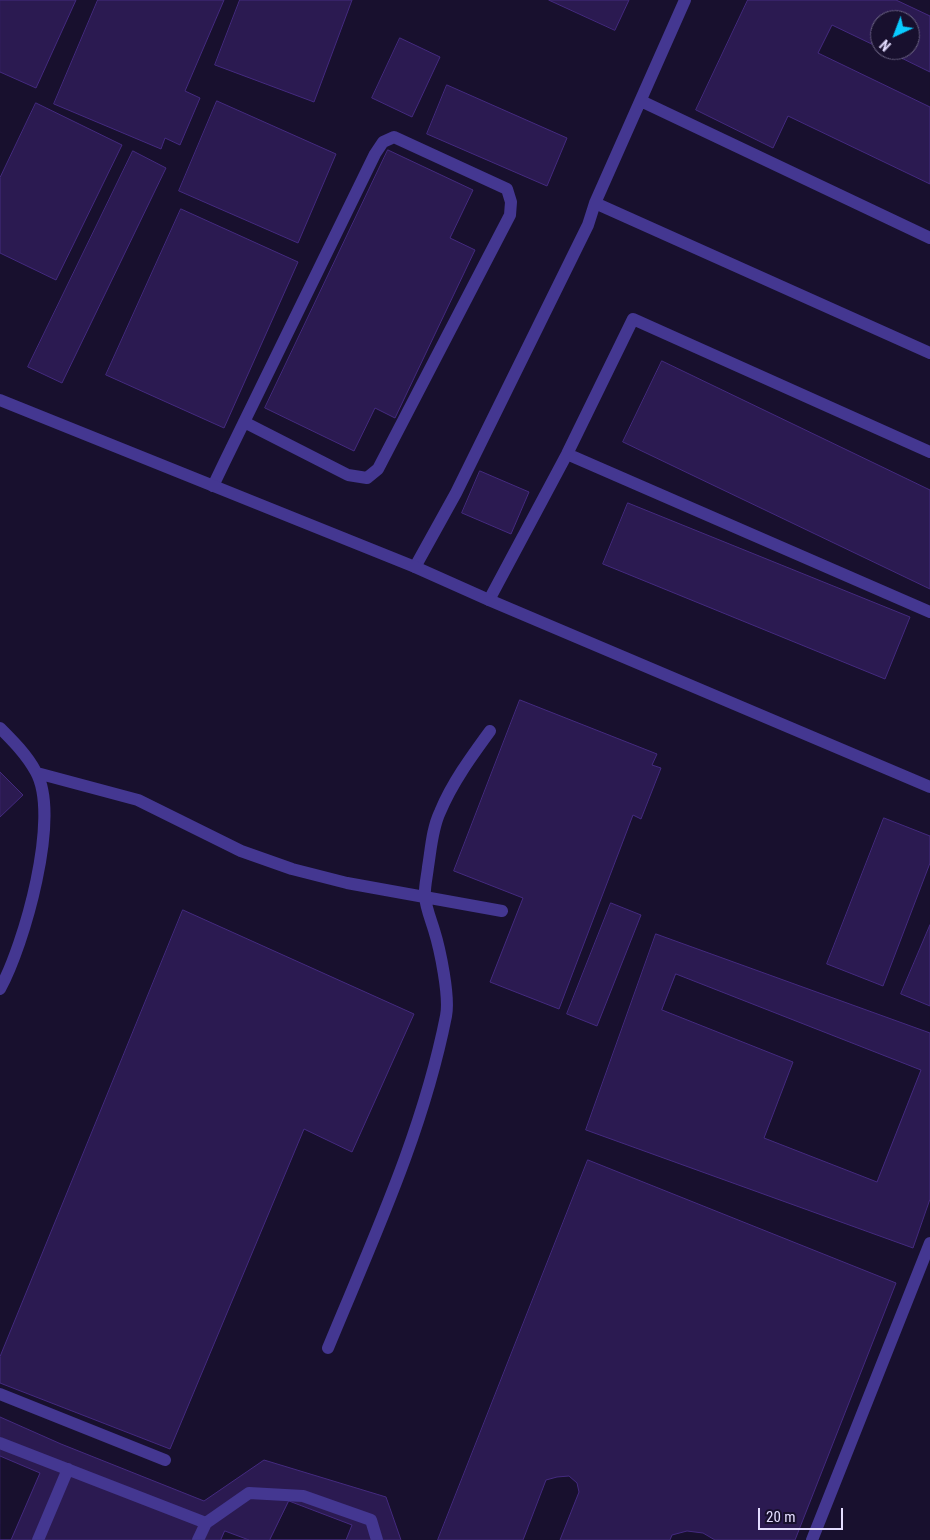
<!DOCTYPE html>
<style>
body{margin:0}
#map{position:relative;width:930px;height:1540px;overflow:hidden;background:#18102e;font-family:"Roboto Condensed",sans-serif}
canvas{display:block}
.north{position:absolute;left:870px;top:10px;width:50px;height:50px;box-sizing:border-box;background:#18102e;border:1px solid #6a6282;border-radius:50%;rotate:223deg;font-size:14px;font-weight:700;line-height:20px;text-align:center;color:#e4ddff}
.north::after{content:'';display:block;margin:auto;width:18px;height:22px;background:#09cbff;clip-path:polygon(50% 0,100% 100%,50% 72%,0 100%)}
.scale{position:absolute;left:758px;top:1508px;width:85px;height:22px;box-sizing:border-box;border:2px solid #e4ddff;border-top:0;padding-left:6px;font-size:15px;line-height:18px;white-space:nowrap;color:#e4ddff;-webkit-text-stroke:4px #18102e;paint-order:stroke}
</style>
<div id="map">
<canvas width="930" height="1540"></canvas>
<div class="north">N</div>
<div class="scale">20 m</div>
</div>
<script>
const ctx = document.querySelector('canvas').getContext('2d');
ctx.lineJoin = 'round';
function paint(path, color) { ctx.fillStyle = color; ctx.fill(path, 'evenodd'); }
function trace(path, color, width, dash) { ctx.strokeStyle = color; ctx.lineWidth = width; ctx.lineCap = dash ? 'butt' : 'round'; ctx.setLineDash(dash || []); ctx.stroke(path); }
const building = new Path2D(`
 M0 0H76L36 88 0 72Z
 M98 0H224L185 91 200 98 180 145 165 138 161 149 54 104Z
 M240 0H352L314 102 215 65Z
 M549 0H629L615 30Z
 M748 0H896L930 16V72L885 50H910V20H880V48L832 25 818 53 930 107V184L788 116 773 148 696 110Z
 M400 38 440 57 412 117 372 98Z
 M447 85 567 138 547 186 427 134Z
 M217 101 336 154 298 243 179 191Z
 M36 103 122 145 56 280 0 253V178Z
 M388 150 473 190 450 238 475 250 395 418 375 408 354 451 265 408Z
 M133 151 166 168 62 383 28 367Z
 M181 209 298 262 224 428 106 375Z
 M662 361 930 490V589L623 442Z
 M480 471 529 492 511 534 462 513Z
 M628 503 910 617 885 679 603 564Z
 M520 700 657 754 652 765 661 768 641 819 633 815 559 1009 490 982 523 898 454 871Z
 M0 772 23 795 0 817Z
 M884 818 930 836V863L883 986 827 964Z
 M611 903 641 915 597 1026 567 1014Z
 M183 910 414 1014 352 1152 304 1129 170 1449 0 1383V1357Z
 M930 925V1006L901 994Z
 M656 934 930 1033V1199L913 1248 586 1130ZM676 974 921 1070 877 1182 764 1138 793 1062 662 1010Z
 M588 1160 896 1283 795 1540H715L703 1533 687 1531 672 1535 670 1540H560L579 1492 577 1483 569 1476 557 1477 546 1480 523 1540H438Z
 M0 1417 61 1444 204 1501 264 1460 386 1497 401 1540H0Z
 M0 1456 40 1473 11 1540H0Z
 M289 1501 352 1525 346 1540H270Z
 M225 1531 249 1540H221Z`);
paint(building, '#2b1a51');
trace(building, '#442a7f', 1);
trace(new Path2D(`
 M641 101 930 238
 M595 203 930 353
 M567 454 930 612
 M213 486 225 461 375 154 383 142 394 137 507 189 511 202 510 215 378 469 367 478 348 475 244 422
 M415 567 456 493 588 225 595 203 685 0
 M489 600 567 454 633 319 930 452
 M0 1443 206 1523 198 1540
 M206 1523 249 1493 303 1496 371 1520 377 1540
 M38 1540 68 1469`), '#443791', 12);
trace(new Path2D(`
 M0 400 415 567 489 600 930 787
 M0 728C13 741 27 755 36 772 61 817 24 945 0 989
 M37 773 138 800 241 851 292 869 347 883 502 911
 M328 1348C373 1239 423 1132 446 1016 450 997 440 949 434 930 431 920 426 908 425 897 424 888 427 877 428 867 431 849 432 829 440 812 452 783 471 757 490 731
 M0 1394 165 1460
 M812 1540 930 1243`), '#443791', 12);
</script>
